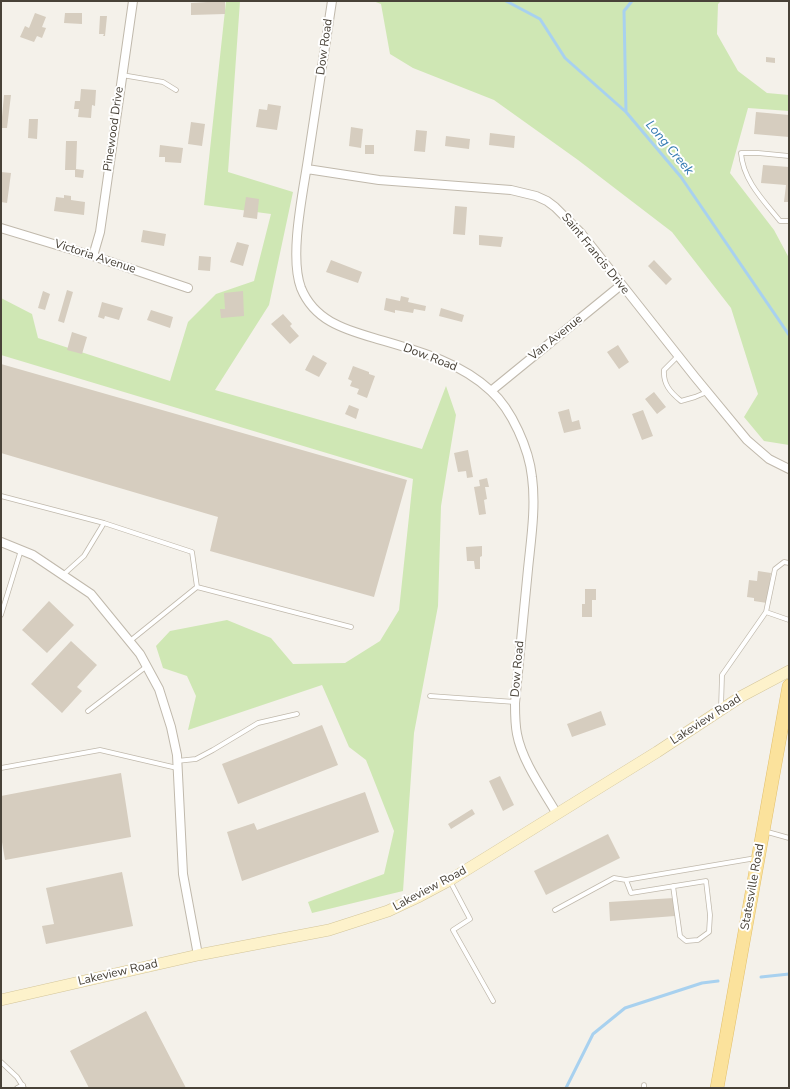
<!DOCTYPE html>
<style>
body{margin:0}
#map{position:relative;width:790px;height:1089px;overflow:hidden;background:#f4f1ea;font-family:"Nunito Sans",sans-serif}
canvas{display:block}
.frame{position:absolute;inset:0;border:2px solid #484238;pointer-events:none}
</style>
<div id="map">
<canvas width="790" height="1089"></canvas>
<div class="frame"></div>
</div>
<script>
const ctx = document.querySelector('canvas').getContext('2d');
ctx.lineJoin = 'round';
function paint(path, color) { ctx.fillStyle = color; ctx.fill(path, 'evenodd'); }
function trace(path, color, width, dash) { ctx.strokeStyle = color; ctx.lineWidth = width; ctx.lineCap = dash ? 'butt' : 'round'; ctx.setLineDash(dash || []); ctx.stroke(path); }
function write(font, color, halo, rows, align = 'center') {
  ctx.font = font + ' "Nunito Sans",sans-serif'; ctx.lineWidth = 4; ctx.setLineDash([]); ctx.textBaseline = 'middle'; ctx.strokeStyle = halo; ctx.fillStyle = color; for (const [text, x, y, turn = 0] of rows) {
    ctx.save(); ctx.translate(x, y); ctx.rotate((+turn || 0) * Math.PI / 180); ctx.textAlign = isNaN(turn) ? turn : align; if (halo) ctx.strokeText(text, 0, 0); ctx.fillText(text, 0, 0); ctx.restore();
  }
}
paint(new Path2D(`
 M226 1H240L228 172 293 192 269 305 215 390 422 449 446 386 456 415 441 506 438 606 414 733 403 891 312 913 308 902 384 874 394 831 366 760 349 747 322 685 188 730 196 696 187 676 163 668 156 646 170 631 227 620 271 638 293 664 345 663 380 641 399 610 413 479 1 355V298L32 314 38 338 170 381 188 322 216 294 254 281 271 214 204 205Z
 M373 1H721L718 4 717 34 738 71 767 93 789 95V111L748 108 730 173 774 230 789 258V445L764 441 744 417 758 394 731 308 672 232 578 160 494 100 413 68 390 54 381 4Z`), '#cfe7b4');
trace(new Path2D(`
 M506 1 540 19 565 58 626 112 681 177 789 335
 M626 112 624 11 632 1
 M761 977 789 974
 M566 1088 593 1034 625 1008 702 983 718 981`), '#a8d1ef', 3);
paint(new Path2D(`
 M207 1 225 2V14L191 15V3L207 2Z
 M35 13 46 17 42 27 46 28 42 38 37 36 34 42 20 37 25 26 29 28Z
 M65 13H82V24L64 23Z
 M100 16H107L105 36H103L104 34H99Z
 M766 57 775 58V63L766 62Z
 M81 89 96 90 95 106 92 105 91 118 78 117 79 109H74L75 101H80Z
 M4 95H11L7 128H1Z
 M268 104 281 106 277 130 256 127 259 109 267 110Z
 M756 112 789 115V137L754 134Z
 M29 119H38L37 139 28 138Z
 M191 122 205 124 202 146 188 144Z
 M351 127 363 129 361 148 349 146Z
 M416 130 427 131 425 152 414 151Z
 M490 133 515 136 514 148 489 145Z
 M446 136 470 139 469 149 445 146Z
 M66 141H77L76 169 84 170 83 178 75 177V170H65Z
 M160 145 183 148 181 163 165 162V157H159Z
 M365 145H374V154H365Z
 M763 165 789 167V202H784L786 185 761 183Z
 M1 172 11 173 7 203 1 202Z
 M64 195 71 196V200L85 202 84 215 54 211 56 197 64 198Z
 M246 197 259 199 257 219 243 217Z
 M455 206 467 207 465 235 453 234Z
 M143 230 166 234 164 246 141 242Z
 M479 235 503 237 501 247 479 245Z
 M237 242 249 245 243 266 230 262Z
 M199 256 211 257 210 271 198 270Z
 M331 260 362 272 358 283 326 272Z
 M654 260 672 279 666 285 648 266Z
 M67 290 73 292 64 323 58 321Z
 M43 291 50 294 45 310 38 308Z
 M243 291 244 316 221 318 220 309H225L224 293Z
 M401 296 409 298 408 302 426 306 425 311 414 309 413 313 395 310V313L384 310 386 298 400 301Z
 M102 302 123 308 119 320 105 316 104 319 98 317Z
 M441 308 464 315 462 322 439 316Z
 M151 310 173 317 170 328 147 320Z
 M283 314 292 324 290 326 299 336 290 344 271 324Z
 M72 332 87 337 82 354 67 350Z
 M618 345 629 362 619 369 607 352Z
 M313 355 327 363 319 377 305 370Z
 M1 364 407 480 374 597 210 551 218 517 1 453Z
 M353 366 369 372V374L375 376 367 398 357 394 359 389 350 386 352 381 348 379Z
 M654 392 666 407 657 414 645 399Z
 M349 405 359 409 356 419 345 414Z
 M569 409 572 422 579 420 581 429 564 433 558 412Z
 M643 410 653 436 642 440 632 414Z
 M468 450 473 477 467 478 466 471 458 472 454 453Z
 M487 478 489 487H485L487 499 484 500 486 514 479 515 474 487 480 486 479 480Z
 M482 546V556L480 557V569H475L474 561H467L466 547Z
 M758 571 771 573 767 603 754 601V598L747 597 749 580 757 581Z
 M585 589H596V600H592V617H582V604H585Z
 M49 601 74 625 47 653 22 630Z
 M71 641 97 665 77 687 82 691 62 713 31 684Z
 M601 711 606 725 572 737 567 724Z
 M322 725 338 765 238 804 222 764Z
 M121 773 131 837 5 860 1 836V796Z
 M500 776 514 805 503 811 489 781Z
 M365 792 379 832 242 881 227 832 254 823 257 830Z
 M472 809 475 814 451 829 448 824Z
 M608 834 620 858 546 895 534 871Z
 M122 872 133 926 46 944 42 926 54 924 46 888Z
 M674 898 675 916 610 921 609 902Z
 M146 1011 186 1088H89L70 1051Z`), '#d6cdbf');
const service = new Path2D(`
 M122 75 163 82 176 90
 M789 156 758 153H741C743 180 763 200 780 221H789
 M678 356 664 370C663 384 670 392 681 401L695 397 707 392
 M1 496 104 523 192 552 197 587 351 627
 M63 575 84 556 104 523
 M766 612 789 620
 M1 615 21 550
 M130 641 197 587
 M430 696 515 702
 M721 708 722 675 766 612 775 569 784 562 789 563
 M88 711 147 666
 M177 761 196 759 213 750 258 723 297 714
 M1 768 100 750 177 768
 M764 831 789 838
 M626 880 631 893 706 881 710 915 709 932 698 940 686 941 680 936 673 886
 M450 881 470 919 453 930 493 1001
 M555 910 614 878 626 880 756 858
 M1 1062 17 1077 24 1088
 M17 1088 23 1085
 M644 1088V1085`);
const minor = new Path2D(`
 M332 1C324 54 316 106 308 159 303 193 289 256 301 288 314 320 343 329 374 338 415 350 459 361 491 391 512 410 529 449 532 477 536 507 531 539 528 569 524 614 519 658 515 703 515 713 515 724 517 734 522 761 543 790 557 814
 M307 169 379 180 511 190 536 196 547 201 555 207 581 233 695 377 747 440 769 459 789 469
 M1 228 93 256 188 288
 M93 256 100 232 133 1
 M491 391 621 285
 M1 542 33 555 91 594 140 654 159 689 171 727 177 755 183 874 198 955`);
const secondary = new Path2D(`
 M1 1000 198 955 329 930 388 911 420 896 450 880 657 752 742 696 789 671`);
const primary = new Path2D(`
 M717 1088 789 686`);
trace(service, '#c0b9ac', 5.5);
trace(minor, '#c0b9ac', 10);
trace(secondary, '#d3c59a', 12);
trace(primary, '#e1bf6b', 14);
trace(service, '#fff', 4);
trace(minor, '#fff', 8);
trace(secondary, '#fdf2cb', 11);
trace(primary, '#fbe29c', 13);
write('12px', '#484238', '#fff', [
 ["Dow Road",325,47,-82],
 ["Pinewood Drive",114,129,-82],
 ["Saint Francis Drive",595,254,51],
 ["Victoria Avenue",95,257,18],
 ["Van Avenue",556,338,-39],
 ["Dow Road",430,358,21],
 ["Dow Road",518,669,-85],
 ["Lakeview Road",706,720,-33],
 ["Statesville Road",753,887,-80],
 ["Lakeview Road",430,889,-28],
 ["Lakeview Road",118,973,-13]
]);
write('italic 13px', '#337ab2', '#fff', [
 ["Long Creek",669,148,50]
]);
</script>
